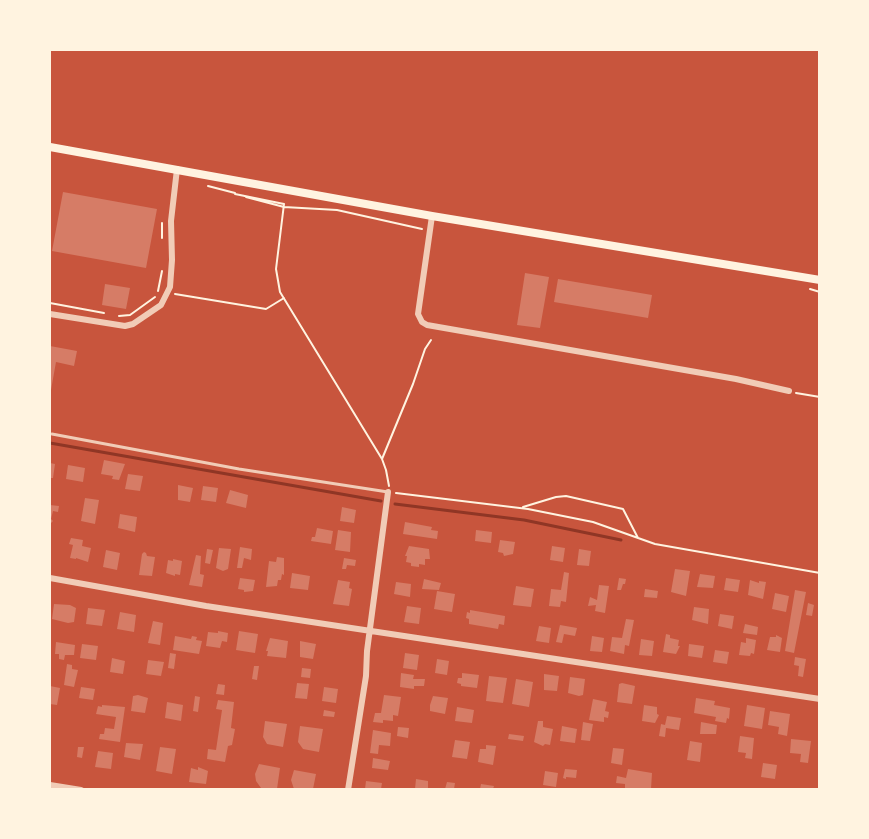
<!DOCTYPE html>
<style>
body{margin:0}
#map{position:relative;width:869px;height:839px;overflow:hidden;background:#c8553d;font-family:"Sofia Sans Condensed",sans-serif}
canvas{display:block}
.frame{position:absolute;inset:0;border:51px solid #fff3e0;pointer-events:none}
</style>
<div id="map">
<canvas width="869" height="839"></canvas>
<div class="frame"></div>
</div>
<script>
const ctx = document.querySelector('canvas').getContext('2d');
ctx.lineJoin = 'round';
function trace(path, color, width, dash) { ctx.strokeStyle = color; ctx.lineWidth = width; ctx.lineCap = dash ? 'butt' : 'round'; ctx.setLineDash(dash || []); ctx.stroke(path); }
function paint(path, color) { ctx.fillStyle = color; ctx.fill(path, 'evenodd'); }
trace(new Path2D(`
 M50 443 381 501
 M395 504 524 520 621 540`), '#8f3625', 3);
paint(new Path2D(`
 M63 192 157 209 146 268 52 251Z
 M525 273 549 277 540 328 517 325Z
 M558 279 652 295 648 318 554 302Z
 M105 284 130 288 126 309 102 305Z
 M50 346 77 351 74 366 56 362 51 390Z
 M104 460 125 464 119 480 112 479 113 476 101 474Z
 M50 463 55 464 53 478H50Z
 M68 465 85 468 83 482 66 479Z
 M128 474 143 476 140 491 125 489Z
 M178 485 193 488 190 502 178 500Z
 M203 486 218 488 216 502 201 500Z
 M230 490 248 495 246 508 226 503Z
 M85 498 99 500 95 524 81 521Z
 M50 505 59 506 58 512 53 511 51 519 53 521 50 524Z
 M342 507 356 510 354 523 340 521Z
 M120 514 137 517 135 532 118 528Z
 M405 522 432 527 431 530 438 531 437 539 403 534Z
 M317 528 333 531 331 544 311 541 312 537H315Z
 M338 530 351 532 350 552 335 550Z
 M476 530 492 532 491 543 475 541Z
 M71 538 83 540 82 546 91 548 88 562 76 558V559L70 558 73 545 69 544Z
 M500 540 515 542 513 554 504 556 503 553 498 552Z
 M409 546 429 549 430 559H425V565L419 564V567L411 566V563L406 562 407 556H405Z
 M552 546 565 548 563 562 550 560Z
 M240 547 252 549 251 560 244 558 242 568H237Z
 M219 548 231 549 228 569 223 571 216 568Z
 M207 549 213 550 210 564 205 563Z
 M579 549 591 551 589 566 577 565Z
 M106 550 120 553 117 570 103 567Z
 M144 552 146 553 147 556 155 557 152 576 139 575 142 554Z
 M196 555 201 556 200 574 204 575 202 587 189 585Z
 M277 557 284 558V575L282 574 281 580H278L277 586 266 587 269 561 276 562Z
 M344 558 356 560 355 566 347 565 346 569H342Z
 M173 559 182 561 180 575 175 574V576L166 573 168 560 173 561Z
 M675 569 690 571 686 596 671 592Z
 M564 572 569 573 566 602 561 601 560 607 549 606 551 589 561 590Z
 M292 573 310 576 308 590 290 588Z
 M700 574 715 576 713 588 697 587Z
 M240 578 255 580 253 591 244 592V590L238 589Z
 M619 578 626 579 625 584H623L621 590H617Z
 M726 578 740 580 738 592 724 590Z
 M424 579 441 583 439 590 422 589Z
 M338 580 350 582 349 588 352 589 349 606 333 604Z
 M750 580 759 583V581L766 582 763 599 748 595Z
 M396 582 411 584 410 597 394 594Z
 M599 585 609 586 605 613 595 611 596 605 588 606 590 597 597 600Z
 M516 586 534 589 531 607 513 605Z
 M645 589 658 591 657 598 644 597Z
 M795 590 806 592 794 653 785 651Z
 M437 591 455 594 452 612 434 609Z
 M775 593 789 596 786 612 772 609Z
 M808 603 814 605 812 616 806 615Z
 M54 604 70 605 76 608 74 622 68 623 52 619Z
 M407 606 421 608 419 624 404 622Z
 M694 607 709 609 708 624 692 620Z
 M88 608 105 610 102 626 86 624Z
 M470 610 505 616 504 625 499 624 498 629 469 624V619L466 618 467 612 470 613Z
 M120 612 136 615 134 632 117 629Z
 M720 614 734 616 732 629 718 626Z
 M626 619 634 620 629 646 625 645 624 654 610 651 612 637 622 638Z
 M153 621 163 623 160 645 148 643Z
 M745 624 758 627 757 635 743 633Z
 M560 625 577 628 575 636 564 634 562 643 556 642Z
 M539 626 551 628 549 643 536 641Z
 M218 631 228 633 227 642 222 641 220 648 206 646 208 632 218 633Z
 M239 631 258 634 255 653 236 650Z
 M666 634 670 635V638L679 640 678 646H680L676 654 663 652Z
 M776 635 782 638 780 652 767 650 770 637H776Z
 M175 636 191 639 192 636 197 637 196 640 202 641 199 654 173 650Z
 M592 636 604 638 602 652 590 651Z
 M270 638 288 641 286 658 267 656 268 651H266Z
 M746 638 756 640 754 654 751 653 750 656 739 655 741 642 746 643Z
 M641 639 654 641 652 656 639 655Z
 M300 641 316 644 313 659 300 657Z
 M56 642 75 645 74 655H65L64 660 59 659V654H55Z
 M82 644 98 646 96 660 80 658Z
 M689 644 704 646 702 658 688 656Z
 M715 650 729 652 727 664 713 662Z
 M170 653 176 654 174 669 168 668Z
 M405 653 419 655 417 670 403 668Z
 M795 657 806 659 803 677 798 676 799 666 794 665Z
 M112 658 125 661 123 674 110 672Z
 M437 659 449 661 447 675 435 673Z
 M148 660 164 662 161 676 146 674Z
 M67 664 72 665V669L78 670 74 687 64 685Z
 M254 666H259L257 680 252 679Z
 M302 668 311 669 310 678 301 677Z
 M401 673 414 675 413 679H425L424 686H414V689L400 687Z
 M462 673 479 675 477 688 461 686V684L457 683 458 678H462Z
 M544 674 559 676 557 691 544 690Z
 M489 676 507 678 503 703 486 701Z
 M570 677 585 679 583 695 579 696 568 693Z
 M516 679 533 682 529 707 512 704Z
 M297 683 309 684 307 699 295 698Z
 M622 683 635 686 632 704 617 702 619 684Z
 M218 684 225 685 224 695 216 694Z
 M50 686 60 688 57 705 50 704Z
 M81 687 95 689 93 700 79 698Z
 M324 687 338 689 336 703 322 701Z
 M138 695 148 698 145 713 131 711 133 696Z
 M384 695 401 697 398 716 393 715V721L383 720V723L373 722 375 713H381Z
 M195 696 200 697 198 712 193 711Z
 M433 696 448 698 445 714 430 711V705Z
 M696 698 715 701 714 705 730 708 729 719 727 718 726 723 715 721 716 717 694 713Z
 M593 699 607 702 605 711 609 712 608 718 604 717V722L589 720Z
 M218 700 234 702 231 728 235 729 232 745 228 746 225 762 207 759 208 749 216 750 222 710 216 709Z
 M167 702 183 705 181 721 165 718Z
 M102 705 125 707 120 742 99 739 100 734H104L105 728 114 729 116 717 96 714 98 706 102 707Z
 M644 705 657 707V714L659 715 655 723 642 721Z
 M747 705 765 708 762 729 744 726Z
 M457 707 474 710 472 723 455 721Z
 M324 710 335 712 334 717 323 716Z
 M770 711 790 714 787 736 778 734 779 727 768 725Z
 M667 716 681 718 679 730 666 728 665 737 659 736 661 724 665 725Z
 M265 721 287 724 283 747 267 744 263 737Z
 M538 721H543V727L553 729 550 745 545 744 543 746 534 742Z
 M583 722 593 724 590 741 581 740Z
 M701 722 717 725 716 734H700Z
 M300 726 323 729 319 752 303 749 298 742Z
 M562 726 577 729 575 743 560 741Z
 M398 727 409 728 408 738 397 736Z
 M373 730 391 733 390 746 379 745 378 754 370 753Z
 M509 734 524 736 523 741 508 739Z
 M740 736 754 738 752 759 745 758 746 753 738 752Z
 M791 739 811 741 808 763 800 762 801 754 790 753Z
 M455 740 470 742 467 759 452 757Z
 M690 741 702 743 700 762 687 760Z
 M126 743 143 744 140 760 124 757Z
 M486 745 496 746 493 765 478 762 480 749H486Z
 M78 747H84L82 758 77 757Z
 M160 747 176 749 172 774 156 771Z
 M613 748 624 749 622 765 611 763Z
 M98 751 113 753 111 769 95 767Z
 M373 758 390 761 388 770 372 768Z
 M763 763 777 765 775 779 761 777Z
 M259 764 280 768 277 789 261 788 256 781 255 774Z
 M198 767 208 771 206 784 189 782 191 768 198 770Z
 M565 769 577 770 576 778 566 777V779L563 778Z
 M628 769 652 773 651 789H625V784L616 783 617 776 626 778Z
 M294 770 316 774 313 789H294L291 780Z
 M545 771 558 773 556 787 543 785Z
 M416 779 428 781V789H415Z
 M366 781 382 783 381 789H365Z
 M447 782 455 783 454 789H445Z
 M481 784 494 786 493 789H480Z`), '#d67c66');
trace(new Path2D(`
 M208 186 235 193
 M235 194 284 204 276 269 280 292 382 459 386 470 389 486
 M246 197 284 207 337 210 422 229
 M162 223V238
 M810 289 820 292
 M158 291 162 271
 M175 294 266 309 284 298
 M50 303 104 313
 M119 316 130 315 155 297
 M796 393 820 397
 M382 459 413 384 425 349 431 340
 M396 493 528 509 593 522 655 544 820 573
 M523 507 556 497 566 496 623 509 638 538`), '#fff3e0', 2);
trace(new Path2D(`
 M52 434 239 469 388 492`), '#f1ccb7', 3);
trace(new Path2D(`
 M432 216 418 314 422 322 427 325 736 379 789 391
 M50 314 125 326 133 324 161 305 170 287 172 260 171 221 177 169
 M50 578 206 606 820 699
 M50 785 81 790
 M348 790 366 676 367 651 388 492`), '#f1ccb7', 6);
trace(new Path2D(`
 M50 147 432 216 820 280`), '#fff3e0', 8);
</script>
